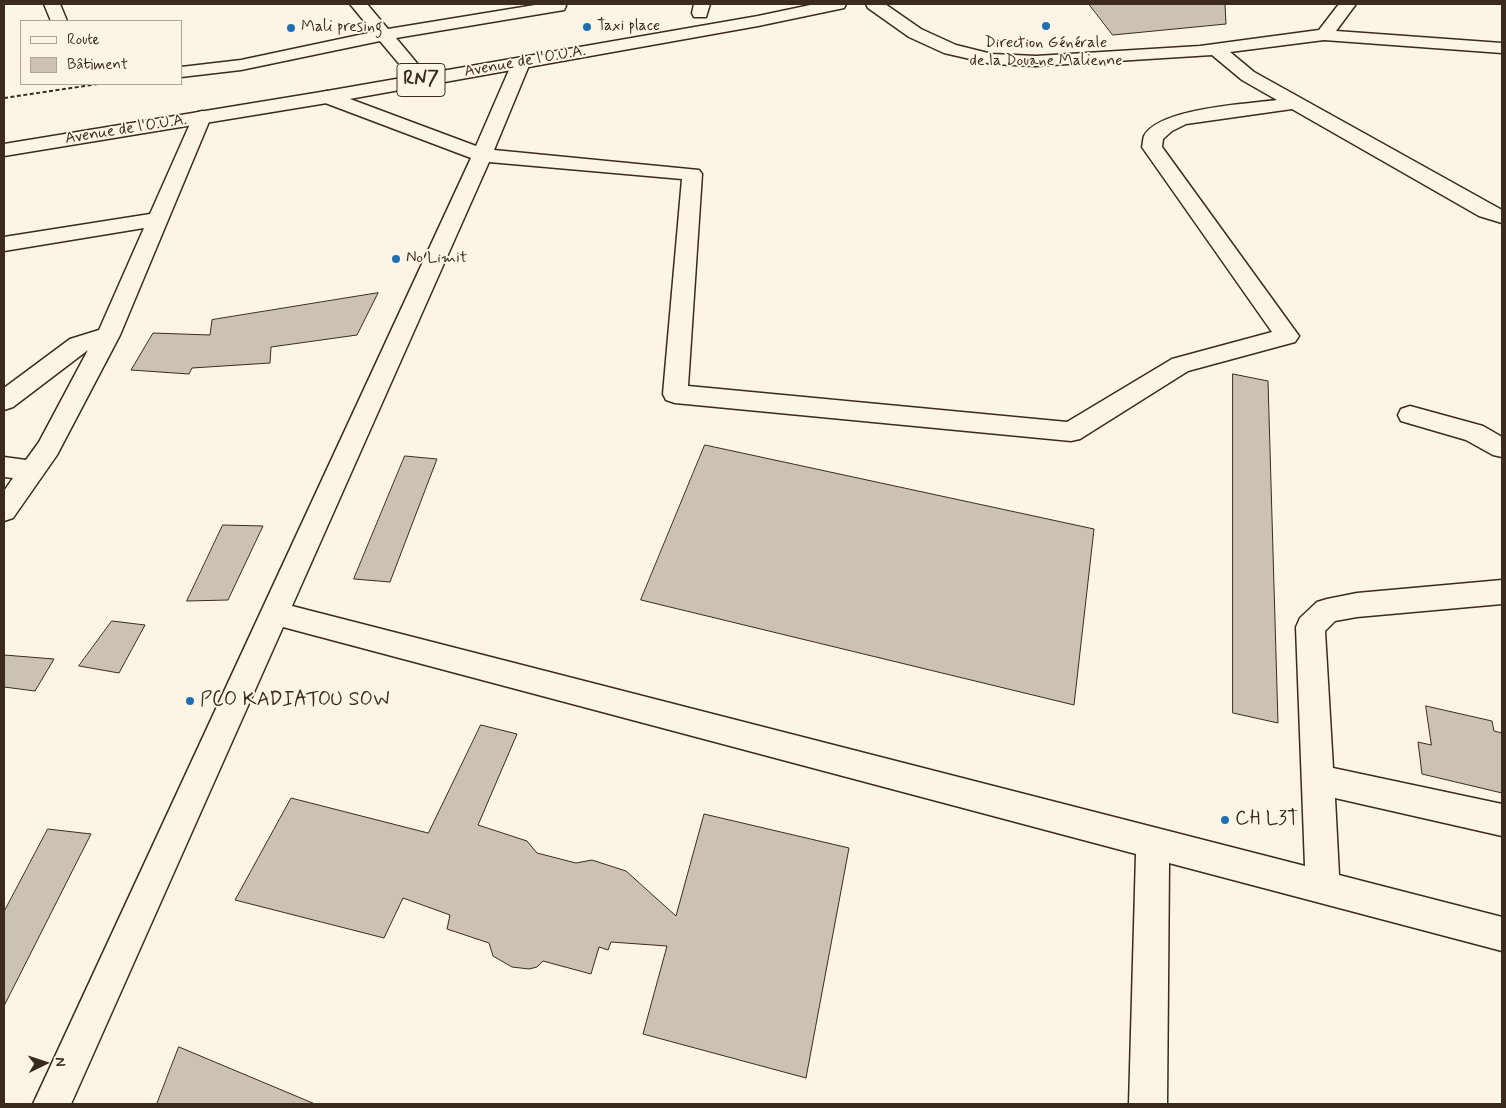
<!DOCTYPE html>
<meta charset="utf-8">
<style>
body{margin:0}
#map{position:relative;width:1506px;height:1108px;overflow:hidden;background:#fcf5e5;font-family:Mynerve,sans-serif}
canvas{display:block}
.frame{position:absolute;inset:0;border:5px solid #3b2a1e;pointer-events:none}
.legend{position:absolute;left:20px;top:20px;width:162px;height:65px;box-sizing:border-box;background:#fcf5e5;border:1px solid #afa495;margin:0;padding:6px 9px;list-style:none;font-size:15px;color:#3b2a1e}
.legend li{display:flex;align-items:center;gap:10px;height:25px}
.legend b{width:25px;border:1px solid #afa495}
.north{position:absolute;left:20px;top:1038px;width:50px;height:50px;-webkit-text-stroke:4px #fcf5e5;paint-order:stroke;rotate:86deg;font-size:14px;font-weight:700;line-height:20px;text-align:center;color:#3b2a1e}
.north::after{content:'';display:block;margin:auto;width:18px;height:22px;background:#3b2a1e;clip-path:polygon(50% 0,100% 100%,50% 72%,0 100%)}
</style>
<div id="map">
<canvas width="1506" height="1108"></canvas>
<div class="frame"></div>
<ul class="legend">
<li><b style="height:6px;background:#fcf5e5"></b>Route</li>
<li><b style="height:14px;background:#ccc2b3"></b>Bâtiment</li>
</ul>
<div class="north">N</div>
</div>
<script>
const ctx = document.querySelector('canvas').getContext('2d');
ctx.lineJoin = 'round';
function paint(path, color) { ctx.fillStyle = color; ctx.fill(path, 'evenodd'); }
function trace(path, color, width, dash) { ctx.strokeStyle = color; ctx.lineWidth = width; ctx.lineCap = dash ? 'butt' : 'round'; ctx.setLineDash(dash || []); ctx.stroke(path); }
function write(font, color, halo, rows, align = 'center') {
  ctx.font = font + ' Mynerve,sans-serif'; ctx.lineWidth = 4; ctx.setLineDash([]); ctx.textBaseline = 'middle'; ctx.strokeStyle = halo; ctx.fillStyle = color; for (const [text, x, y, turn = 0] of rows) {
    ctx.save(); ctx.translate(x, y); ctx.rotate((+turn || 0) * Math.PI / 180); ctx.textAlign = isNaN(turn) ? turn : align; if (halo) ctx.strokeText(text, 0, 0); ctx.fillText(text, 0, 0); ctx.restore();
  }
}
const building = new Path2D(`
 M1089 4H1225L1226 24 1113 35Z
 M378 293 357 335 271 347 270 363 192 368 189 374 131 370 153 333 210 335 212 320Z
 M1233 374 1268 381 1278 723 1233 713Z
 M705 445 1094 529 1074 705 641 600Z
 M405 456 437 459 390 582 354 579Z
 M223 525 263 526 228 600 187 601Z
 M112 621 145 625 119 673 79 666Z
 M4 655 54 659 35 691 4 687Z
 M1426 706 1492 721 1494 731 1502 733V793L1422 774 1418 742 1431 745Z
 M481 725 517 734 478 825 527 841 537 853 576 863 592 860 626 871 676 916 704 814 849 848 806 1078 643 1034 667 946 611 942 608 950 599 947 591 974 543 961 537 967 529 969 512 967 493 956 489 943 447 929 450 915 403 898 384 938 235 900 291 798 428 833Z
 M48 829 91 834 4 1006V912Z
 M179 1047 315 1104H157Z`);
paint(building, '#ccc2b3');
trace(building, '#3b2a1e', 1);
const minor = new Path2D(`
 M44 4H60L67 21H51Z
 M350 4H367L388 29 541 4H565L566 6 564 10 396 38 421 68 418 72 412 73 406 72 380 41 241 70 181 77V67L241 60 373 32Z
 M694 4H710L706 17H694L692 13Z
 M866 4H885L921 29 956 45 992 54 1036 56 1200 46 1319 30 1339 4H1356L1336 31 1502 43V53L1324 40 1230 52 1254 72 1502 210V223L1479 216 1292 109 1186 124 1172 131 1163 139 1162 147 1299 336 1295 342 1188 371 1080 439 1071 441 675 403 666 400 663 394 682 179 489 162 292 606 1305 866 1296 627 1300 618 1317 602 1327 599 1357 593 1502 580V604L1357 617 1335 621 1325 631 1333 768 1502 804V836L1335 798 1339 875 1502 917V951L1169 863 1167 1104H1129L1136 854 283 627 71 1104H33L471 158 320 101 318 97 320 93 327 91 334 93 476 146 512 63 515 59 521 58 527 59 530 63 494 150 699 170 702 174 688 386 1067 422 1172 359 1272 332 1142 147C1143 143 1143 139 1144 136 1159 108 1247 104 1277 100L1242 80 1212 55 1036 66 992 64 944 53 909 37 868 8Z
 M202 111 209 113 211 117 120 335 57 455 13 518 4 521V491L13 478 4 477V457L26 460 39 442 88 350 13 407 4 410V388L70 339 99 330 144 228 4 251V237L150 214 193 117 195 113Z
 M1410 406 1483 426 1502 437V457L1493 455 1466 440 1401 421 1398 415 1401 409Z`);
const highway = new Path2D(`
 M815 4H846L844 8 758 26 327 103 4 156V144L327 91 758 16Z`);
trace(minor, '#3b2a1e', 3);
trace(highway, '#3b2a1e', 3);
trace(new Path2D(`
 M4 98 98 84`), '#3b2a1e', 2, [4, 2.5]);
paint(minor, '#fcf5e5');
paint(highway, '#fcf5e5');
for (const [x, y, r, color] of [
 [1046,26,5,"#1f6fb2"],
 [587,27,5,"#1f6fb2"],
 [291,28,5,"#1f6fb2"],
 [396,259,5,"#1f6fb2"],
 [190,701,5,"#1f6fb2"],
 [1225,820,5,"#1f6fb2"]
]) { const dot = new Path2D(); dot.arc(x, y, r, 0, 2 * Math.PI); ctx.fillStyle = color; ctx.fill(dot); trace(dot, '#fcf5e5', 2); }
write('16px', '#3b2a1e', '#fcf5e5', [
 ["Taxi place",597,27],
 ["Mali presing",301,28],
 ["Direction Générale",1046,44,"center"],
 ["de la Douane Malienne",1046,62,"center"],
 ["No Limit",406,259]
], 'left');
write('16px', '#3b2a1e', '#fcf5e5', [
 ["Avenue de l'O.U.A.",525,62,-10],
 ["Avenue de l'O.U.A.",126,130,-9]
]);
for (const [x, y, w] of [
 [421,80,48]
]) { const box = new Path2D(); box.roundRect(x - w / 2, y - 16.5, w, 33, 4); ctx.fillStyle = '#fcf5e5'; ctx.fill(box); trace(box, '#3b2a1e', 1); }
write('bold 19px', '#3b2a1e', null, [
 ["RN7",421,80]
]);
write('20px', '#3b2a1e', '#fcf5e5', [
 ["PCO KADIATOU SOW",200,701],
 ["CH L3T",1235,820]
], 'left');
</script>
